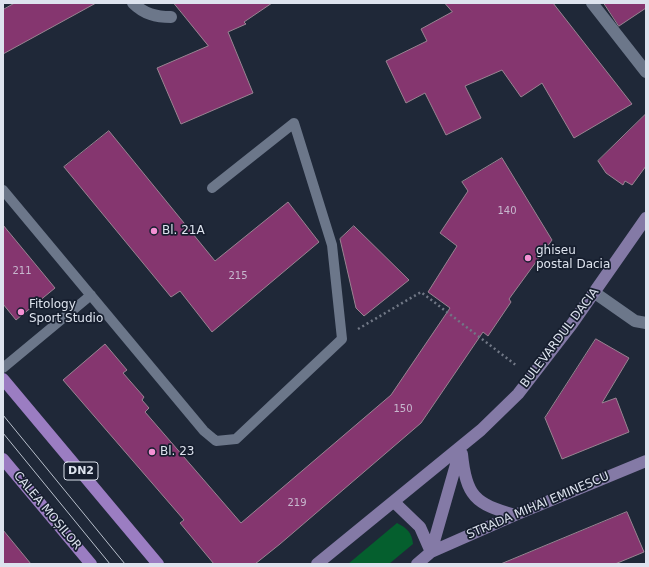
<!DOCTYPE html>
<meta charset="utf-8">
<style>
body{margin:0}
#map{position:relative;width:649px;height:567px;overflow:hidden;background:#1f2838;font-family:"DejaVu Sans",sans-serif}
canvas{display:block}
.frame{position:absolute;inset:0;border:4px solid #dde3ee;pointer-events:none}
</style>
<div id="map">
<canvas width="649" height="567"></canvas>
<div class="frame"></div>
</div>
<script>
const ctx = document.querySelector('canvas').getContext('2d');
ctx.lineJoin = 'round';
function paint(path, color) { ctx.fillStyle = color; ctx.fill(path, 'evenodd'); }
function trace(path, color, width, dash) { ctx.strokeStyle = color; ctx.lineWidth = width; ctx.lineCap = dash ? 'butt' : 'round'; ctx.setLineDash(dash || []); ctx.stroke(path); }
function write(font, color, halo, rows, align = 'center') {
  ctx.font = font + ' "DejaVu Sans",sans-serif'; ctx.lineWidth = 3.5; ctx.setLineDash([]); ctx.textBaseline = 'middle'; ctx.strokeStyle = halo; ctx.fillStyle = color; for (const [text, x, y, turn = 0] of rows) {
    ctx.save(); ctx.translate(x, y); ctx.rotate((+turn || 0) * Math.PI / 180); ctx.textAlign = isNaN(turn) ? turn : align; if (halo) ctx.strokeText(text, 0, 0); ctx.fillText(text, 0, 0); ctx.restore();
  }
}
paint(new Path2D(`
 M397 523C407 528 412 533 413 544L389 564H348Z`), '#055f2e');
const building = new Path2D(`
 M15 3H96L3 54V10Z
 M174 3H272L244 22 246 24 228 32 253 93 181 124 157 68 208 46Z
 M445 3H553L632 104 574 138 542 83 521 97 502 70 465 86 481 118 446 135 425 93 406 103 386 61 427 41 421 29 452 12Z
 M604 3H646V8L619 26Z
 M646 114V166L632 185 625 181 623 185 606 173 598 161Z
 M109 131 215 261 288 202 319 242 212 332 180 291 171 297 64 167Z
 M502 158 552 240 509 299 511 302 488 336 483 332 421 423 280 544 255 564H214L180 523 184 520 63 380 105 344 127 370 123 373 144 397 142 400 149 408 145 412 241 523 391 395 450 308 428 292 457 246 440 233 468 191 462 182Z
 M3 225 55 288 16 320 3 304Z
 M354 226 409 280 364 316 356 308 340 239Z
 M596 339 629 358 602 403 616 398 629 432 562 459 545 418Z
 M627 512 644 552 615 564H501Z
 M3 530 31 564H3Z`);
paint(building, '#85366f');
trace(building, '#998492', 1);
trace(new Path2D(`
 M358 329 421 292 517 366`), '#717886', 2.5, [2, 3]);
trace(new Path2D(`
 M3 190 204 431 216 441 236 439 342 339 332 245 294 123 212 188
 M3 368 91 295`), '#6c778a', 10);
trace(new Path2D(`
 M133 3C144 14 156 17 171 17
 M592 3 646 72
 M595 293 635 321 646 323`), '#6c778a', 12);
trace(new Path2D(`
 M462 454C466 496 475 504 515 515
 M394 502 420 527 431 552
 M431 552 515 515 646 461
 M317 564 481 430 518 394 572 324 646 218
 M417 564 431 552 461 447`), '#847aa6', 12);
trace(new Path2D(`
 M3 379 158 564
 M3 459 91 564`), '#9b7dc2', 12);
trace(new Path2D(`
 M3 415 125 564
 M3 433 110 564`), '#b9c0cc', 1);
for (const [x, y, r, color] of [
 [154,231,4,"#f491d4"],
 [528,258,4,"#f491d4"],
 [21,312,4,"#f491d4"],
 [152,452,4,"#f491d4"]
]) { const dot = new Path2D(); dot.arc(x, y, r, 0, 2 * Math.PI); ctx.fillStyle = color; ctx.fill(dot); trace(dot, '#161e2e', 1.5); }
write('10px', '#c7b8ce', null, [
 ["140",507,211],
 ["211",22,271],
 ["215",238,276],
 ["150",403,409],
 ["219",297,503]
]);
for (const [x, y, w] of [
 [81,471,34]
]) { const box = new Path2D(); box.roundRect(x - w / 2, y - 9, w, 18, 3); ctx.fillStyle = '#161e2e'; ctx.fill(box); trace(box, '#dde3ee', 1); }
write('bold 11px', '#dde3ee', null, [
 ["DN2",81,471]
]);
write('12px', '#dde3ee', '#161e2e', [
 ["Bl. 21A",162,231],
 ["ghiseu",536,251],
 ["postal Dacia",536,265],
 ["Fitology",29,305],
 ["Sport Studio",29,319],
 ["Bl. 23",160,452]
], 'left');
write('12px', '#dde3ee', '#161e2e', [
 ["BULEVARDUL DACIA",560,338,-53],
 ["STRADA MIHAI EMINESCU",538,506,-23],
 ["CALEA MOȘILOR",47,511,50]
]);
</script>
